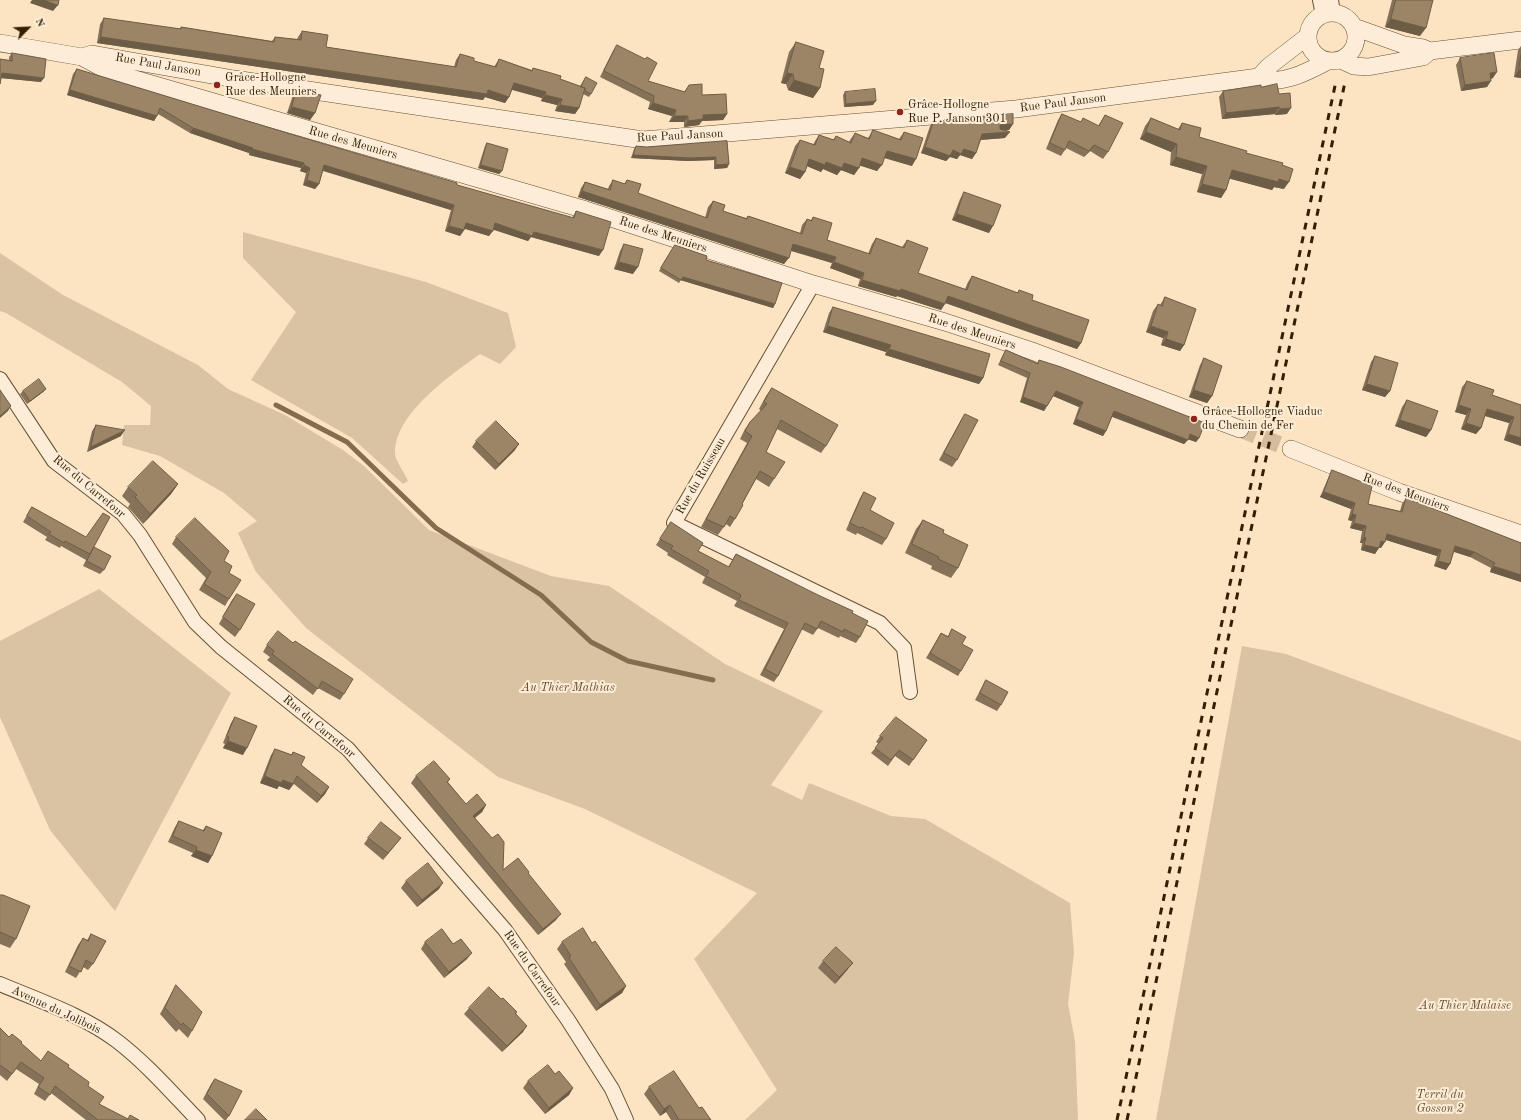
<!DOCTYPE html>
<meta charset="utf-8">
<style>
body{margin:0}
#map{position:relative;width:1521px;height:1120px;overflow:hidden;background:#fce4c3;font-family:"Old Standard TT",serif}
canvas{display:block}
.north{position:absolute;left:8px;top:8px;width:40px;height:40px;-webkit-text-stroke:3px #fdedd8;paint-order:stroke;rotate:66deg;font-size:11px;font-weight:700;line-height:16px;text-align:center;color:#341f02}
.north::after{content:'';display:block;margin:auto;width:14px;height:18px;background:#341f02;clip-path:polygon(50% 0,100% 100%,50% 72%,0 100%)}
</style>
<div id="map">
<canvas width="1521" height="1120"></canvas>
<div class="north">N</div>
</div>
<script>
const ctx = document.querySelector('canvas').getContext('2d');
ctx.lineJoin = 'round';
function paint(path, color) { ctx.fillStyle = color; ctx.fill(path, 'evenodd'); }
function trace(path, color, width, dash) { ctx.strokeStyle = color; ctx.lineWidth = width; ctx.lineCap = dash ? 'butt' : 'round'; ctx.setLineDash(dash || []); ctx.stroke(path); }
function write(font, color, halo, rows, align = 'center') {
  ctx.font = font + ' "Old Standard TT",serif'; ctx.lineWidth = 4; ctx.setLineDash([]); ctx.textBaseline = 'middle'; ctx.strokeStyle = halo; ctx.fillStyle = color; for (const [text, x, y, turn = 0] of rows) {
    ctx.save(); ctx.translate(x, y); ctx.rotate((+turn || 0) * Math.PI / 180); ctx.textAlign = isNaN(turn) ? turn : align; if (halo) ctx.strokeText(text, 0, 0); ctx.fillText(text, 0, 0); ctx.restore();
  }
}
paint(new Path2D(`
 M243 232 426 282 508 313 516 347 500 364 480 354C451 375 395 413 395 453 395 461 405 473 408 481L403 484 352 438 251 380 296 312 243 258Z
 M0 253 63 295 198 365 228 389 285 415 343 450 364 466 429 530 551 576 609 586 725 664 823 711 771 785 802 800 809 783 891 816 925 819 1070 903 1074 953 1068 1004 1075 1041 1078 1120H745L777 1090 694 959 757 893 585 809 498 777 306 628 256 572 238 533 257 521 224 493 160 456 122 445 124 425H150L151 406 122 382 6 313 0 311Z
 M99 589 231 693 115 911 50 830 0 717V641Z
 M1242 646 1286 654 1521 741V1120H1156Z`), '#dac3a2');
trace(new Path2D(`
 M276 405 347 442 436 528 541 595 591 642 628 661 713 680`), '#836d4e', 5);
trace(new Path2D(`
 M1240 429 1291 449`), '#d4bd9c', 17, [17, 8]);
const minor = new Path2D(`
 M1320 0 1323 15
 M1331 0 1333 13
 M813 284 674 523 880 623 904 648 910 692
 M0 379 54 461 123 514 140 535 195 622 221 647 348 749 505 930 568 1020 612 1089 626 1120
 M0 984C40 1001 83 1015 117 1041 147 1064 172 1093 198 1120`);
const tertiary = new Path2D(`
 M1308 37a24 24 0 1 1 48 0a24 24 0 1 1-48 0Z
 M1354 27 1404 45 1423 48 1430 51 1521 40
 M0 43 82 57 110 72 586 210 813 284 945 322 1032 351 1240 429
 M82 57 92 54 234 79 643 140 1016 109 1259 77C1280 87 1309 71 1328 61
 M1341 60 1354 66 1368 67 1423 57 1430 51
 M1259 77 1268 67 1308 36
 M1291 449 1399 492 1521 534`);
trace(minor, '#665032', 16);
trace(tertiary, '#665032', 18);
trace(minor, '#fdedd8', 14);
trace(tertiary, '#fdedd8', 17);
trace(new Path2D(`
 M1117 1120 1336 81
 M1127 1120 1345 82`), '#341f02', 3, [7, 7]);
paint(new Path2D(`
 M1392 0H1433L1420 36 1385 27Z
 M104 18 180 29 181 27 272 41 275 37 297 39 298 37 302 31 326 47 454 67 456 60 460 54 474 61 494 67 499 59 532 70 533 68 560 79 580 86 586 77 591 94 589 97 583 94 579 108 575 114 555 111 557 105 541 101 542 98 512 90 509 97 505 103 485 97 483 100 449 95 97 43 100 24Z
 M796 42 819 68 820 88 813 98 788 90 786 84 781 83 789 52Z
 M617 45 648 81 684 92 689 85 727 114 723 120 702 121 699 125 684 127V122H669L672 116 648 109 650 102 600 77 613 51Z
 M1521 46V78L1514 77 1518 50Z
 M12 53 41 82 1 78 0 59 9 60V57Z
 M1460 58 1493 78 1491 79 1487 87 1461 91 1456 65Z
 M77 69 457 185 572 218 576 211 599 256 531 237 528 241 493 229 489 236 465 229 460 236 445 231 451 210 323 171 319 184 315 189 303 185 306 173 300 171 301 168 249 155V153L190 133 158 114 154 121 67 95 73 74Z
 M1261 87 1279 94 1287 114 1275 115V114L1222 119 1219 97 1223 91Z
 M296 91 315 113 310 120 287 113 292 98Z
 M845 92 873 105 844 107 843 95Z
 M1062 114 1081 122 1083 118 1098 126 1105 115 1108 152 1103 159 1090 151 1084 157 1066 148 1061 156 1046 149 1058 120Z
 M979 117 1013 124 1009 130 1005 131V138L981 140 976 153 972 159 960 155 957 159 950 157 946 161 921 153 930 126 934 120 942 122H954L956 119 962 122 965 118 976 120Z
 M1151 118 1178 129 1182 123 1199 137 1282 165 1284 189 1274 187 1272 190 1230 178 1226 190 1221 198 1197 192 1202 174 1170 165 1171 152 1140 139 1145 126Z
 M873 130 899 139 904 132 912 166 884 158 877 171 860 165 859 168 854 175 841 170 837 175 823 169 821 172 807 166 805 172 800 179 785 173 795 146 800 140 813 145 815 141 819 135 833 140 836 136 849 142 850 140 855 133 868 138Z
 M727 141 729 164 727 168 714 169V160L688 161 631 158 634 149 636 146 646 147Z
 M487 143 502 171 499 174 478 168 485 146Z
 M613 180 624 184 627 180 638 193 705 218 708 207 713 201 723 211 746 218 748 216 800 233 802 225 807 219 811 220 813 217 827 240 868 254 872 244 876 238 902 247 907 240 918 273 965 289 968 282 972 276 1017 293 1019 290 1032 300 1081 343 1077 349 945 303 941 310 897 296 896 297 858 286 860 279 830 268 832 263 791 251 784 264 578 197 581 188 585 182 608 189 609 186Z
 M964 192 989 233 952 220 960 199Z
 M624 244 633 274 614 269 620 251Z
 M672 249 775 304 773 308 681 280 679 283 659 271Z
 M1165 297 1184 345 1180 351 1161 345 1163 338 1146 332 1153 311 1158 304 1160 305Z
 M833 307 983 378 979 384 885 355 886 352 823 332 829 313Z
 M1006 350 1037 363 1039 360 1199 438 1196 442 1188 439 1184 444 1112 417 1106 431 1103 436 1073 424 1079 407 1053 396 1044 411 1020 402 1027 378 998 365 1003 355Z
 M1375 356 1390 391 1385 397 1362 390 1371 362Z
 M1204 358 1212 396 1207 403 1189 397 1200 365Z
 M1467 381 1492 395 1521 405V446L1504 440 1509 423 1485 416 1481 428 1476 434 1461 429 1466 415 1455 412 1462 387Z
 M772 388 826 446 821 453 777 429 766 452 774 479 769 487 756 479 742 504 735 519 730 527 726 524 718 535 701 527 747 443 740 439 745 429 750 422 761 411 759 409 766 396Z
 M46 389 43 392 27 404 20 394 23 391Z
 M1407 400 1431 430 1426 437 1395 426 1402 407Z
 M965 414 957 460 952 467 939 460 961 420Z
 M96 425 121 436 87 452 92 431Z
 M476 441 515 450 495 470 472 447Z
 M1332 470 1368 504 1400 511 1402 504 1406 498 1521 543V582L1490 572 1491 568 1470 557 1454 552 1450 564 1446 570 1434 566 1437 556 1386 540 1381 548 1379 547 1375 554 1361 550 1362 543H1360L1362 531 1350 528 1352 521 1348 520 1351 509 1320 497 1329 476Z
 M178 484 171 494 143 524 128 507 130 504 122 496 128 487Z
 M864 492 870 510 886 539 882 545 857 533 856 535 846 530 860 498Z
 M32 507 94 548 104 570 100 574 83 566 87 558 86 560 61 546 60 548 45 540 47 537 23 522Z
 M923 520 958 568 951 578 931 569 932 566 905 553 916 529Z
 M671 522 698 551 728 567 736 554 852 613 860 637 856 643 840 636 839 638 818 628 813 635 801 629 778 676 774 682 760 675 784 629 734 606 737 601 702 583 705 577 667 555 668 553 656 545Z
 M176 537 224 561 229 573V599L225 606 199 590 206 578 172 544Z
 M237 594 240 630 235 637 219 624 232 600Z
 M952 629 962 644 961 671 958 676 926 658 941 633 948 636Z
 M267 645 344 694 340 700 318 688 313 695 267 660 270 657 263 652Z
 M986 680 1001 705 997 711 975 700 982 687Z
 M235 717 243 755 223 748 225 744 223 743 231 723Z
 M880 736 927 740 909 766 895 756 888 766 871 753 879 744 876 742Z
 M275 749 291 755 293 752 301 765 329 787 325 794 317 803 294 784 289 790 279 786 277 789 260 783 271 755Z
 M416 776 450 779 448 782 466 804 486 805 482 812 475 818 492 838 503 870 529 872 528 874 556 920 538 935 411 783Z
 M179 821 202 831 206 826 212 856 208 863 191 856 193 853 168 842 175 827Z
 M368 838H401L383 860 364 844Z
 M406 881 439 889 417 907 401 888Z
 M0 895 16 939 10 948 0 944Z
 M91 934 93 964 88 970 83 967 76 978 65 972 78 945 83 938 87 940Z
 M425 942 453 944 467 959 444 978 421 949Z
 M562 942 626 986 622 993 596 1011 564 964 566 962 557 949Z
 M823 961 848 969 835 984 818 968Z
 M176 985 192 1031 188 1038 179 1029 176 1032 160 1014 172 992Z
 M469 1008 516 1013 523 1032 502 1052 464 1014Z
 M0 1028 9 1037 21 1043 41 1061 68 1067 88 1086 99 1104 128 1119 139 1120H86L51 1093 45 1101 34 1094 39 1084 16 1069 7 1081 0 1075Z
 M555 1074 573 1088 569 1095 545 1114 523 1088 528 1081Z
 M215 1079 229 1116 226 1120H224L203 1099 211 1084Z
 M649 1087 699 1108 711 1120H671L666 1112 660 1116 644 1094Z`), '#867258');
paint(new Path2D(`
 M32 0H44L58 5 53 11 30 3Z
 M1391 19 1426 28 1420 36 1385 27Z
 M101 37 488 90 509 97 505 103 485 97 483 100 449 95 97 43Z
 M1519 70H1521V78L1514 77Z
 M1497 72 1493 78 1486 80 1490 73Z
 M2 73 44 78 41 82 0 78Z
 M787 73 793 74 786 84 781 83Z
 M794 80 820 88 813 98 788 90Z
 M1491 81 1487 87 1461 91 1465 85Z
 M514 83 546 92 542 98 510 89Z
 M70 90 157 116 154 121 67 95Z
 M545 95 562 99 557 105 541 101Z
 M876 101 873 105 844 107 846 104Z
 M653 103 676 110 672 116 648 109Z
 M560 105 579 108 575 114 555 111Z
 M292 107 315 113 310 120 287 113Z
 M1279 107 1275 114 1222 119 1226 113Z
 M1291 108 1287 114 1275 115 1280 109Z
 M727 114 723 120 702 121 699 125 684 127 688 121 703 115Z
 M674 116H688L684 122H669Z
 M1013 124 1009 130 996 131 1000 125Z
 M193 128 253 148 249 153 190 133Z
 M1010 132 1005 138 978 140 982 134Z
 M1146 132 1177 144 1171 152 1140 139Z
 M1094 145 1090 151 1084 157Z
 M925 147 953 150 964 149 976 153 972 159 960 155 957 159 950 157 946 161 921 153Z
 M252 149 304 163 301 168 249 155Z
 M887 151 916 159 912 166 882 157Z
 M633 155 716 157 714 160 688 161 631 158Z
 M1176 157 1207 166 1202 174 1170 165Z
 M862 158 882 165 877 171 858 165Z
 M809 159 826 162 844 163 859 168 854 175 841 170 837 175 823 169 821 172 804 165Z
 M729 164 727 168 714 169 716 165Z
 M304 165 310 168 306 173 300 171Z
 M324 165 454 205 451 210 321 170Z
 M481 165 502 171 499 174 478 168Z
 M790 167 805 172 800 179 785 173Z
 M1232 170 1279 179 1289 182 1284 189 1274 187 1272 190 1227 178Z
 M307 180 319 184 315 189 303 185Z
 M1202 184 1226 190 1221 198 1197 192Z
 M582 191 789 258 784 264 578 197Z
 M957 214 993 226 989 233 952 220Z
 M466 223 493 231 489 236 463 228Z
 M495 223 534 232 603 250 599 256 531 237 528 241 491 229Z
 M449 226 464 230 460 236 445 231Z
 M793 244 836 257 832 263 789 250Z
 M619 262 638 267 633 274 614 269Z
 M834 262 864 273 860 279 830 268Z
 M683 277 775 304 773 308 680 280Z
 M862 280 901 289 945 304 941 310 897 296 896 297 858 286Z
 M948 296 1081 343 1077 349 943 302Z
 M828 326 891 345 886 352 823 332Z
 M1151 326 1168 332 1163 338 1146 332Z
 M1166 339 1184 345 1180 351 1161 345Z
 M889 349 983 378 979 384 885 355Z
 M1367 384 1390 391 1385 397 1362 390Z
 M46 389 43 392 27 404 30 401Z
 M1194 390 1212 396 1207 403 1189 397Z
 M1056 391 1083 402 1079 407 1053 396Z
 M1023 397 1047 406 1044 411 1020 402Z
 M1459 405 1471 409 1466 415 1455 412Z
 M11 406 8 411 0 418V416Z
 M1487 409 1514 417 1509 423 1482 415Z
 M1114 411 1188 440 1184 444 1111 416Z
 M1076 419 1106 431 1103 436 1073 424Z
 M1400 420 1431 430 1426 437 1395 426Z
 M1466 423 1481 428 1476 434 1461 429Z
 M125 430 121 436 87 452 91 447Z
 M1190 434 1199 438 1196 442 1187 439Z
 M1508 434 1521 438V446L1504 440Z
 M519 444 515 450 495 470 499 464Z
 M178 484 171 494 143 524 150 514Z
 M1324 492 1355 503 1351 509 1320 497Z
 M1352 514 1356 515 1352 521 1348 520Z
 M1354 523 1366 526 1362 531 1350 528Z
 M1387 534 1441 550 1437 556 1383 539Z
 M1364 537 1366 538 1362 543H1360Z
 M1381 541 1385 542 1381 548 1377 547Z
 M1364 545 1379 548 1375 554 1361 550Z
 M1455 546 1474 552 1470 557 1452 551Z
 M1438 561 1450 564 1446 570 1434 566Z
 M1493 566 1521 575V582L1490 572Z
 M228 741 247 748 243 755 223 748Z
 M265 776 283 780 293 784 289 790 279 786 277 789 260 783Z
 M329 787 325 794 317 803 321 796Z
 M486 805 482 812 469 822 473 816Z
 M401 838 396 844 383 860 388 853Z
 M196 850 212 856 208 863 191 856Z
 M443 883 439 889 417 907 422 900Z
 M561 914 556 920 538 935 543 929Z
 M472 953 467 959 444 978 449 972Z
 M853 963 848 969 835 984 839 977Z
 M626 986 622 993 596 1011 600 1005Z
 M527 1026 523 1032 502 1052 507 1046Z
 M573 1088 569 1095 545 1114 549 1108Z
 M670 1105 666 1112 660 1116 664 1109Z`), '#6d5d47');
const building = new Path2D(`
 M44 0H59L58 5Z
 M1396 0H1433L1426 28 1391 19Z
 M104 18 181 29V27L274 42 275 37 301 40 302 31 328 35 326 47 456 67 460 54 474 58V61L496 67 499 59 532 71 533 68 551 73 561 76 560 79 585 88 579 108 560 105 562 99 545 95 546 92 514 83 509 97 488 90 487 94 454 89 101 37Z
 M796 42 824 51 819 68 824 69 820 88 794 80 793 74 787 73Z
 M617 45 645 59 647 57 657 63 648 81 685 92 689 85 702 84V95L726 94 727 114 703 115V119L688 121V116H674L676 110 653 103 654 96 604 71Z
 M12 53 46 59 44 78 2 73 0 84V59L12 61Z
 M1494 53 1497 72 1490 73 1491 81 1465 85 1460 58Z
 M1521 55V70H1519Z
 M77 69 287 133 457 183V185L574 218 576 211 611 222 603 250 534 232 532 236 495 223 493 231 466 223 464 230 449 226 454 205 324 165 319 184 307 180 310 168 304 165V163L252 149 253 148 193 128 160 108 157 116 70 90Z
 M586 77 597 83 591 94 585 91V88L581 87Z
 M1277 84 1279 94 1290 93 1291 108 1280 109 1279 107 1226 113 1223 91 1261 85V87Z
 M875 89 876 101 846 104 845 92Z
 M296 91 321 95 315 113 292 107Z
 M1013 114V124L1000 125V129L1010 132 982 134 976 153 964 149 961 154 953 150 950 156 925 147 934 120 942 122 945 119 955 123 956 119 963 122 965 118 978 121 979 117Z
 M1062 114 1081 122 1083 118 1099 126 1105 115 1123 123 1108 152 1094 145 1089 151 1069 141 1065 150 1050 143Z
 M1151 118 1180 130 1182 123 1201 128 1199 137 1247 151 1246 153 1283 163 1282 165 1293 169 1289 182 1279 179 1278 182 1232 170 1226 190 1202 184 1207 166 1176 157 1177 144 1146 132Z
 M873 130 901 140 904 132 923 138 916 159 887 151 882 165 862 158 859 168 844 163 842 168 826 162 825 165 809 159 805 172 790 167 800 140 815 145 819 135 834 140 836 136 851 143 855 133 869 139Z
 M727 141 729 164 716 165V157L690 158 633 155 636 146 646 147Z
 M487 143 508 149 502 171 481 165Z
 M613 180 625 184 627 180 641 184 638 193 707 218 713 201 725 205 723 211 747 219 748 216 802 234 807 219 812 221 813 217 832 223 827 240 870 254 876 238 904 248 907 240 928 248 918 273 967 290 972 276 1018 293 1019 290 1033 295 1032 300 1089 320 1081 343 948 296 945 304 901 289 900 291 862 280 864 273 834 262 836 257 793 244 789 258 582 191 585 182 610 190Z
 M964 192 1001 205 993 226 957 214Z
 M624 244 643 249 638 267 619 262Z
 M675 245 707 256 706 260 782 283 775 304 683 277 681 280 661 268Z
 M1165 297 1196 309 1184 345 1166 339 1168 332 1151 326 1158 304 1162 306Z
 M833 307 990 354 983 378 889 349 891 345 828 326Z
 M1006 350 1038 364 1039 360 1061 367 1205 423 1199 438 1190 434 1188 440 1114 411 1106 431 1076 419 1083 402 1056 391 1047 406 1023 397 1030 373 1001 361Z
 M1375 356 1398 363 1390 391 1367 384Z
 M1204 358 1222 366 1212 396 1194 390Z
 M39 379 46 389 30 401 23 391Z
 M1467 381 1494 390 1492 395 1521 405V438L1508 434 1514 417 1487 409 1481 428 1466 423 1471 409 1459 405Z
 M772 388 838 425 826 446 781 420 766 452 785 462 774 479 760 471 742 504 743 505 735 519 730 516 724 527 706 519 752 436 745 431 750 422 767 404 764 402Z
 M0 390 11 406 0 416Z
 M1407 400 1438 411 1431 430 1400 420Z
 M965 414 978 420 957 460 944 453Z
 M496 421 519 444 499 464 476 441Z
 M96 425 125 430 91 447Z
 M153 461 178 484 150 514 135 497 137 495 128 487Z
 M1332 470 1372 486 1368 504 1402 512 1406 498 1521 543V575L1493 566 1495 563 1474 552 1455 546 1450 564 1438 561 1441 550 1387 534 1385 542 1381 541 1379 548 1364 545 1366 538 1364 537 1366 526 1354 523 1356 515 1352 514 1355 503 1324 492Z
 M864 492 876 498 870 510 894 523 886 539 862 527 860 528 850 523Z
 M32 507 86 537 103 513 110 517 90 554 65 541 64 543 49 534 51 532 27 516Z
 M195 518 229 551 224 561 232 566 229 573 241 580 229 599 204 584 211 572 176 537Z
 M923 520 944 530 943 533 968 545 958 568 938 559 939 557 912 544Z
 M671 522 703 543 698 551 729 567 736 554 818 595 853 611 852 613 868 621 860 637 844 629 843 632 821 621 817 629 805 623 778 676 765 669 788 623 739 600 741 595 706 576 709 571 671 549 673 546 660 539Z
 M94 547 111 556 104 570 87 561Z
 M237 594 255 604 240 630 223 617Z
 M952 629 966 637 962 644 973 650 961 671 930 653 941 633 948 637Z
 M278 631 293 643 295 641 353 679 344 694 322 681 318 689 272 654 274 651 267 645Z
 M986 680 1008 692 1001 705 980 693Z
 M235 717 257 726 247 748 228 741 229 737 227 736Z
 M896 717 927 740 913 760 899 750 891 760 875 748 883 738 880 736Z
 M275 749 292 755 293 752 305 757 301 765 329 787 321 796 297 776 293 784 283 780 281 783 265 776Z
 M434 761 450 779 447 782 466 804 477 794 486 805 473 816 492 838 498 834 504 842 503 870 518 858 529 872 528 873 561 914 543 929 416 776Z
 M179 821 204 831 206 826 222 833 212 856 196 850 197 847 173 836Z
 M381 822 401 838 388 853 368 838Z
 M428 863 443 883 422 900 406 881Z
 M0 895H3L30 906 16 939 0 932Z
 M583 928 592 943 595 941 626 986 600 1005 569 958 571 956 562 942Z
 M442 929 453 944 461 939 472 953 449 972 425 942Z
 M91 934 106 941 93 964 86 960 81 972 69 966 83 938 88 941Z
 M836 947 853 963 839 977 823 961Z
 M176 985 202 1012 192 1031 183 1023 181 1025 165 1008Z
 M489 987 501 999 503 998 517 1012 515 1013 527 1026 507 1046 469 1008Z
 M0 1028 9 1037 12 1034 22 1042 21 1043 41 1061 48 1051 69 1065 68 1067 89 1082 88 1086 104 1097 99 1104 128 1119 130 1115 139 1120H98L55 1086 50 1095 38 1087 44 1078 21 1062 12 1074 0 1065Z
 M548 1065 555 1074 559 1071 573 1088 549 1108 528 1081Z
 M674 1071 699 1108 702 1107 711 1120H679L670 1105 664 1109 649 1087Z
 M215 1079 242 1091 229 1116 207 1094Z
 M256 1109 267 1120H245Z`);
paint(building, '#9c8566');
trace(building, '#6d5d47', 1);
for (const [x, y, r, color] of [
 [217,85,4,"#8f2418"],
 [900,112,4,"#8f2418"],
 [1194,419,4,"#8f2418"]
]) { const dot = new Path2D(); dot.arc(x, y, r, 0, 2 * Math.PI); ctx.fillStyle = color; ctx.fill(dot); trace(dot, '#fdedd8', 1.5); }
write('12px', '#341f02', '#fdedd8', [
 ["Rue Paul Janson",158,65,10],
 ["Rue Paul Janson",1063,103,-7],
 ["Rue Paul Janson",680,136,-3],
 ["Rue des Meuniers",353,143,16],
 ["Rue des Meuniers",663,235,18],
 ["Rue des Meuniers",972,332,18],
 ["Rue du Ruisseau",701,476,-60],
 ["Rue du Carrefour",89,487,40],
 ["Rue des Meuniers",1406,493,20],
 ["Rue du Carrefour",319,727,40],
 ["Rue du Carrefour",532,969,55],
 ["Avenue du Jolibois",56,1010,25]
]);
write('12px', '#341f02', '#fdedd8', [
 ["Grâce-Hollogne",225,78],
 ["Rue des Meuniers",225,92],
 ["Grâce-Hollogne",908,105],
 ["Rue P. Janson 301",908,119],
 ["Grâce-Hollogne Viaduc",1202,412],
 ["du Chemin de Fer",1202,426]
], 'left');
write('italic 12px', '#665032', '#fdedd8', [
 ["Au Thier Mathias",568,688],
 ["Au Thier Malaise",1465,1006],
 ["Terril du",1440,1095],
 ["Gosson 2",1440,1109]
]);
</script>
